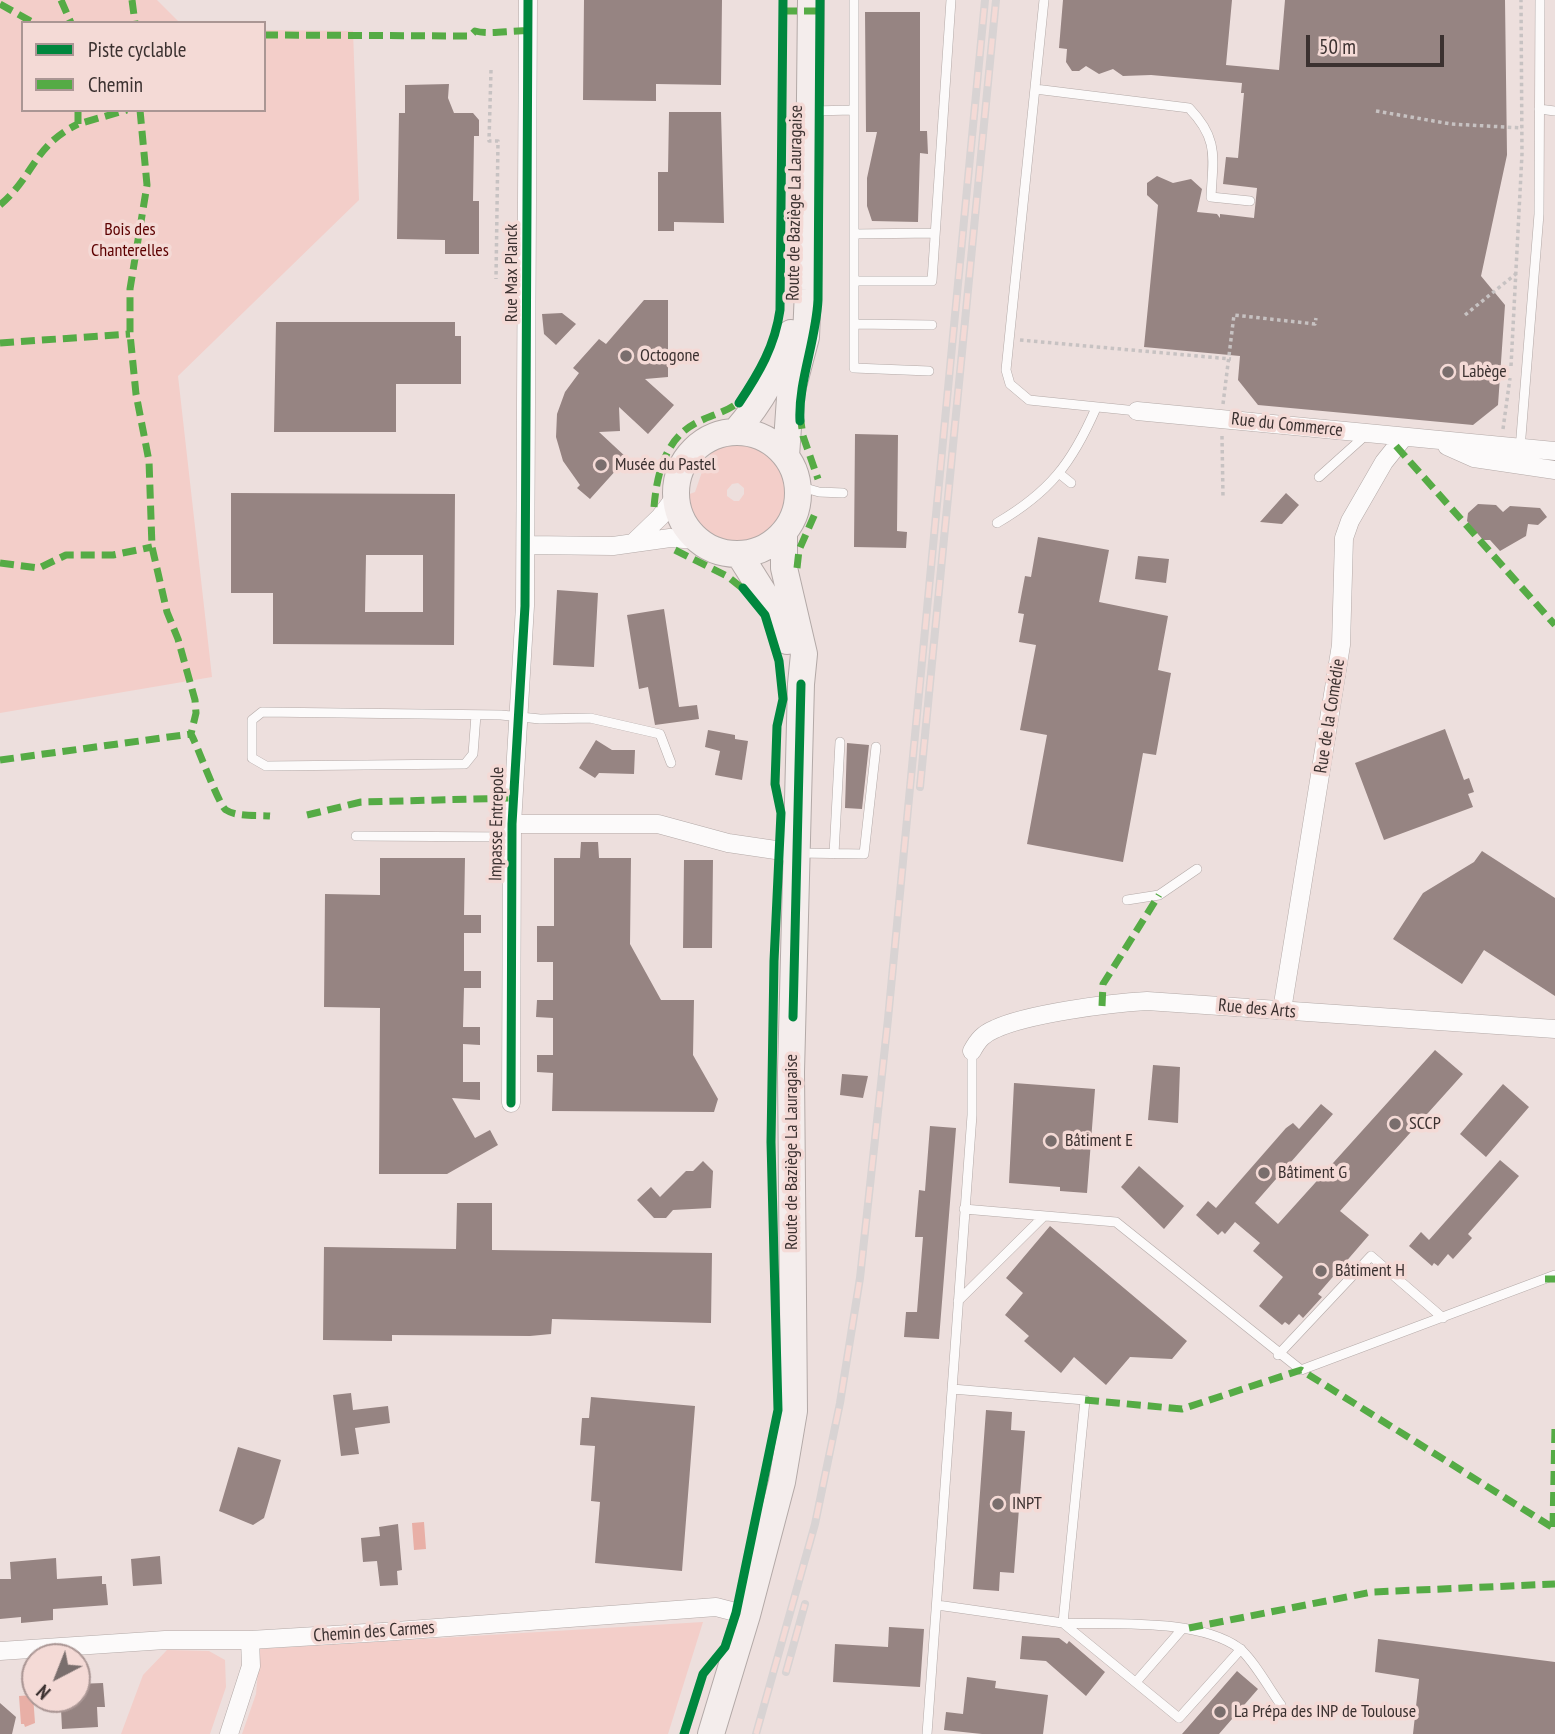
<!DOCTYPE html>
<meta charset="utf-8">
<style>
body{margin:0}
#map{position:relative;width:1555px;height:1734px;overflow:hidden;background:#eddfdd;font-family:"PT Sans Narrow",sans-serif}
canvas{display:block}
.legend{position:absolute;left:21px;top:21px;width:245px;height:91px;box-sizing:border-box;background:#f4dad6;border:2px solid #aa9694;margin:0;padding:9px 12px;list-style:none;font-size:21px;color:#3b3130}
.legend li{display:flex;align-items:center;gap:14px;height:35px}
.legend b{width:35px;border:2px solid #aa9694}
.north{position:absolute;left:21px;top:1643px;width:70px;height:70px;box-sizing:border-box;background:#f4dad6;border:2px solid #aa9694;border-radius:50%;rotate:222deg;font-size:19px;font-weight:700;line-height:28px;text-align:center;color:#3b3130}
.north::after{content:'';display:block;margin:auto;width:24px;height:32px;background:#796e6d;clip-path:polygon(50% 0,100% 100%,50% 72%,0 100%)}
.scale{position:absolute;left:1306px;top:35px;width:138px;height:32px;box-sizing:border-box;border:4px solid #3b3130;border-top:0;padding-left:9px;font-size:21px;line-height:24px;white-space:nowrap;color:#3b3130;-webkit-text-stroke:5px #f4dad6;paint-order:stroke}
</style>
<div id="map">
<canvas width="1555" height="1734"></canvas>
<ul class="legend">
<li><b style="height:9px;background:#00873e"></b>Piste cyclable</li>
<li><b style="height:9px;background:#55ab45"></b>Chemin</li>
</ul>
<div class="north">N</div>
<div class="scale">50 m</div>
</div>
<script>
const ctx = document.querySelector('canvas').getContext('2d');
ctx.lineJoin = 'round';
function paint(path, color) { ctx.fillStyle = color; ctx.fill(path, 'evenodd'); }
function trace(path, color, width, dash) { ctx.strokeStyle = color; ctx.lineWidth = width; ctx.lineCap = dash ? 'butt' : 'round'; ctx.setLineDash(dash || []); ctx.stroke(path); }
function write(font, color, halo, rows, align = 'center') {
  ctx.font = font + ' "PT Sans Narrow",sans-serif'; ctx.lineWidth = 7; ctx.setLineDash([]); ctx.textBaseline = 'middle'; ctx.strokeStyle = halo; ctx.fillStyle = color; for (const [text, x, y, turn = 0] of rows) {
    ctx.save(); ctx.translate(x, y); ctx.rotate((+turn || 0) * Math.PI / 180); ctx.textAlign = isNaN(turn) ? turn : align; if (halo) ctx.strokeText(text, 0, 0); ctx.fillText(text, 0, 0); ctx.restore();
  }
}
paint(new Path2D(`
 M0 0H157L180 23H23V110H264V30L353 31 359 200 178 376 212 677 0 713Z
 M737 442C820 453 785 565 718 537 700 530 690 514 687 495L695 492 703 469 712 459 708 451ZM738 483 744 488V494L739 501H734L727 496V490L732 484Z
 M703 1622 668 1734H242L256 1694 260 1649Z
 M167 1650 209 1651 225 1660 226 1687 210 1734H121L143 1675Z`), '#f3cec9');
paint(new Path2D(`
 M424 1522 426 1549 414 1550 412 1523Z
 M33 1695 35 1723 25 1727 24 1724H21L19 1696Z`), '#e8afa6');
paint(new Path2D(`
 M584 0H722L721 85 656 84V101L583 100Z
 M1063 0H1232L1226 65 1279 70 1285 0H1505L1507 155 1481 276 1505 305 1498 405 1473 425 1258 405 1238 380 1240 356 1144 347 1158 205 1147 195V183L1157 176 1173 183 1191 179 1202 189 1197 212 1217 214 1220 218V214L1254 218 1257 188 1223 184 1226 157 1238 158 1244 93H1241L1242 83 1151 75 1123 76 1113 69 1099 74 1086 66 1079 71H1072L1066 62 1067 49 1059 48Z
 M865 12H920V131H927L928 154 920 153 918 222 872 221 867 206V178L877 132H866Z
 M449 84 448 98 454 113H473L479 120V136H474L473 201H479V254H445V240L397 239 399 113H405V85Z
 M669 112H721L724 223 674 222V231H658V172H668Z
 M644 300H668V377L645 379 674 405 648 434 619 407 620 431 599 432 627 458 590 499 577 488 580 485 563 461 556 437 557 414 565 392 579 373 573 368 599 339 606 344Z
 M562 313 576 324 556 345 544 334 542 314Z
 M276 322H455V336H461V384H396V432H274Z
 M855 434 898 435 897 531 907 532 906 548 854 547Z
 M231 493 455 494 454 645 273 644V593H231ZM366 555H423V612H365Z
 M1286 493 1299 505 1282 524 1260 522Z
 M1478 504 1496 505 1503 512 1510 506 1540 508 1547 517 1538 525 1528 524 1526 536 1500 551 1490 540H1483L1467 521 1468 513Z
 M1038 537 1109 550 1099 602 1168 616 1158 670 1171 673 1156 755 1143 753 1123 862 1027 844 1047 735 1020 730 1036 645 1019 642 1024 614 1018 613 1025 576 1031 577Z
 M1138 556 1169 559 1166 583 1135 579Z
 M557 590 598 593 594 667 553 665Z
 M664 609 679 707 697 705 699 719 655 725 648 687 639 689 627 615Z
 M1445 729 1464 780 1469 778 1474 792 1468 794 1473 807 1384 840 1355 763Z
 M708 730 735 735V739L748 741 742 780 715 775 720 751 705 747Z
 M596 740 612 750H635L634 774 599 773 595 778 579 768Z
 M847 743 869 745 862 809 845 808Z
 M581 842H598L599 858H631L630 944 661 1000H694L693 1055 718 1099 714 1112 552 1111 553 1073 537 1072V1055H553V1018L536 1017 537 1000H553V962H537V926H554V858H580Z
 M1482 851 1555 898V996L1484 950 1462 984 1393 939 1423 893 1474 862Z
 M380 858H465L464 915H481V933H464V971H481V988H464L463 1027H480V1045L463 1044V1082H480V1100L452 1098 475 1138 490 1130 498 1145 447 1174H379L380 1008 324 1007 325 894 380 895Z
 M684 860H713L712 948H683Z
 M1435 1050 1463 1074 1340 1211 1369 1235 1318 1294 1322 1297 1303 1318 1299 1314 1289 1325 1285 1322 1282 1325 1259 1306 1283 1277 1253 1251 1260 1243 1235 1222 1225 1234 1222 1231 1218 1235 1196 1215 1208 1201 1216 1208 1286 1128 1293 1123 1299 1129 1321 1104 1333 1114 1255 1203 1278 1224Z
 M1153 1065 1180 1067 1178 1123 1148 1120Z
 M842 1074 868 1076 863 1098 840 1095Z
 M1014 1083 1095 1089 1087 1193 1060 1191V1187L1009 1183Z
 M1503 1084 1529 1107 1486 1157 1460 1134Z
 M930 1126 956 1128 939 1339 904 1337 906 1312H917L923 1237H915L919 1190 925 1191Z
 M1500 1160 1519 1176 1468 1234 1472 1238 1453 1259 1448 1254 1438 1266 1434 1263 1432 1266 1409 1246 1421 1232 1429 1240Z
 M703 1161 713 1171 711 1208 673 1210 666 1218H654L637 1200 651 1187 660 1197 686 1171H693Z
 M1139 1166 1184 1206 1164 1229 1121 1187Z
 M457 1203H492V1250L712 1253 711 1323 552 1319 551 1334 530 1336 392 1335V1341L323 1340 324 1247 456 1249Z
 M1050 1226 1187 1341 1172 1359 1130 1357 1106 1385 1074 1357 1061 1373 1024 1341 1029 1336 1005 1315 1023 1293 1006 1278Z
 M351 1393 353 1410 388 1406 390 1423 355 1428 359 1454 341 1456 333 1395Z
 M591 1397 695 1406 682 1571 595 1563 600 1502 591 1501 595 1446 580 1445 582 1418H589Z
 M986 1410 1012 1412 1011 1430 1025 1431 1014 1573 1000 1572 999 1591 973 1589Z
 M238 1447 281 1460 264 1518 253 1525 219 1511Z
 M398 1524 402 1570 397 1571 398 1585 380 1586 377 1561 363 1562 361 1538 380 1536 379 1527Z
 M160 1556 162 1584 133 1586 131 1559Z
 M56 1558 57 1579 102 1576V1584H106L108 1605 53 1609V1620L21 1623V1617L0 1619V1579H11L10 1562Z
 M889 1627 924 1629 920 1687 833 1682 835 1644 888 1647Z
 M1022 1636 1059 1638 1067 1644 1069 1641 1105 1672 1086 1696 1046 1661 1020 1659Z
 M1378 1639 1555 1662V1734H1413L1419 1679 1375 1672Z
 M1237 1671 1258 1689 1219 1734H1182Z
 M967 1677 996 1681 995 1688 1048 1695 1043 1734H982L944 1730 946 1712 963 1714Z
 M103 1683 105 1707H97L98 1727 62 1729 61 1709 71 1708 70 1699H77V1684Z
 M0 1703 16 1717 12 1734H0Z`), '#968482');
const service = new Path2D(`
 M854 0V368L929 371
 M1044 0 1006 370 1010 384 1029 400 1137 411
 M1035 89 1189 108C1219 139 1213 157 1211 197L1250 201
 M1539 109 1555 111
 M812 111 853 110
 M854 234 935 233
 M854 281H932L951 0
 M854 324 932 325
 M1520 449 1539 214 1540 0
 M1060 474 1071 483
 M1319 477 1367 434
 M798 486 819 492 843 493
 M997 523C1050 492 1072 463 1096 408
 M476 715 473 754 465 764 266 766 252 758V720L262 712 501 715 540 719 590 718 660 734 671 763
 M356 836 511 837
 M799 853 864 854 876 747
 M834 854 840 742
 M1127 900 1159 895 1197 869
 M964 1209 1116 1222 1301 1370 1555 1275
 M958 1301 1044 1216
 M1278 1355 1371 1256 1443 1318
 M937 1605 1063 1623 1085 1400 952 1389
 M1063 1623C1114 1625 1197 1618 1239 1648 1253 1659 1270 1690 1281 1705
 M1063 1623 1179 1718 1241 1649
 M1136 1682 1183 1628
 M927 1734 972 1115V1051`);
const minor = new Path2D(`
 M1137 411 1555 451
 M1447 446 1474 458 1555 470
 M633 543 660 517 676 496
 M526 545 613 546 670 538 698 540
 M512 824H658L728 843 796 853
 M1282 1010 1341 645 1344 538 1350 521 1384 462 1404 437
 M972 1051C978 1040 983 1034 995 1029 1027 1014 1109 1003 1147 1001L1555 1029
 M511 1103 512 824 525 606 528 0
 M0 1651 165 1640H250L383 1632 716 1607 747 1615
 M229 1734 251 1666 250 1640`);
const secondary = new Path2D(`
 M736 431C762 401 778 371 791 333
 M676 493a61 61 0 1 1 122 0a61 61 0 1 1-122 0Z
 M786 456 790 398 806 337 808 290 811 0
 M739 554 773 608 787 641
 M711 1734 747 1615 782 1482 794 1411 791 1072 801 684 804 654 784 568V533`);
trace(service, '#b3a9a7', 10);
trace(minor, '#b3a9a7', 19);
trace(secondary, '#b3a9a7', 28);
trace(new Path2D(`
 M491 70 489 141H498L496 279
 M1376 111 1451 124 1522 128
 M1465 315 1517 273
 M1020 340 1231 359
 M1511 366 1522 154 1521 0
 M1223 404 1234 315 1315 324 1316 318
 M1503 429 1510 378
 M1222 436 1223 497`), '#c7c2c2', 3.5, [3.5, 3.5]);
trace(service, '#fcfafa', 9);
trace(minor, '#fcfafa', 18);
trace(secondary, '#f4edec', 26);
const rail = new Path2D(`
 M920 787 996 0
 M786 1672 805 1604
 M756 1734 815 1524 840 1403 860 1278 888 1019 985 0`);
trace(rail, '#d8d3d3', 8);
trace(rail, '#f4dad6', 5, [16]);
trace(new Path2D(`
 M61 0 71 23
 M132 0 135 23
 M0 4 34 23
 M783 11H820
 M264 35 470 36 475 31C489 35 511 30 527 31
 M78 110V124L127 110
 M140 110 147 185 130 289V334L136 394 149 461 152 547 167 612 178 639 195 700 196 713 191 734C198 747 219 806 226 810 236 817 257 815 270 816
 M0 205C35 175 33 146 78 124
 M0 343 130 334
 M800 415 803 436 818 479
 M1396 446 1555 625
 M654 507C657 472 666 435 702 420 715 414 731 410 741 400
 M675 550 727 576 747 592
 M0 563 39 568 66 555H113L152 547
 M797 568 799 550 817 509
 M0 760 191 734
 M307 815 361 802 513 798
 M1102 1006 1103 984 1159 895
 M1545 1279H1555
 M1085 1400 1182 1409 1301 1370 1555 1529
 M1553 1527 1555 1427
 M1189 1628 1372 1592 1555 1584`), '#55ab45', 7, [14, 7]);
trace(new Path2D(`
 M739 403C759 373 775 346 780 310L783 0
 M800 421C798 382 816 341 818 300L820 0
 M793 1017 801 684
 M511 1103 512 824 525 606 528 0
 M684 1734 703 1674 725 1647 736 1613 778 1410 771 1142 774 961 781 813 775 784 777 726 783 699 779 661 765 615 743 588`), '#00873e', 9);
for (const [x, y, r, color] of [
 [626,356,7,"#796e6d"],
 [1448,372,7,"#796e6d"],
 [601,465,7,"#796e6d"],
 [1395,1124,7,"#796e6d"],
 [1051,1141,7,"#796e6d"],
 [1264,1173,7,"#796e6d"],
 [1321,1271,7,"#796e6d"],
 [998,1504,7,"#796e6d"],
 [1220,1712,7,"#796e6d"]
]) { const dot = new Path2D(); dot.arc(x, y, r, 0, 2 * Math.PI); ctx.fillStyle = color; ctx.fill(dot); trace(dot, '#f4dad6', 2.5); }
write('18px', '#3b3130', '#f4dad6', [
 ["Route de Baziège La Lauragaise",795,203,-89],
 ["Rue Max Planck",512,273,-90],
 ["Rue du Commerce",1287,425,6],
 ["Rue de la Comédie",1330,716,-81],
 ["Impasse Entrepole",497,824,-89],
 ["Rue des Arts",1257,1009,5],
 ["Route de Baziège La Lauragaise",792,1152,-90],
 ["Chemin des Carmes",374,1632,-4]
]);
write('18px', '#5c0001', '#f4dad6', [
 ["Bois des",130,230],
 ["Chanterelles",130,251]
]);
write('18px', '#3b3130', '#f4dad6', [
 ["Octogone",640,356],
 ["Labège",1462,372],
 ["Musée du Pastel",615,465],
 ["SCCP",1409,1124],
 ["Bâtiment E",1065,1141],
 ["Bâtiment G",1278,1173],
 ["Bâtiment H",1335,1271],
 ["INPT",1012,1504],
 ["La Prépa des INP de Toulouse",1234,1712]
], 'left');
</script>
